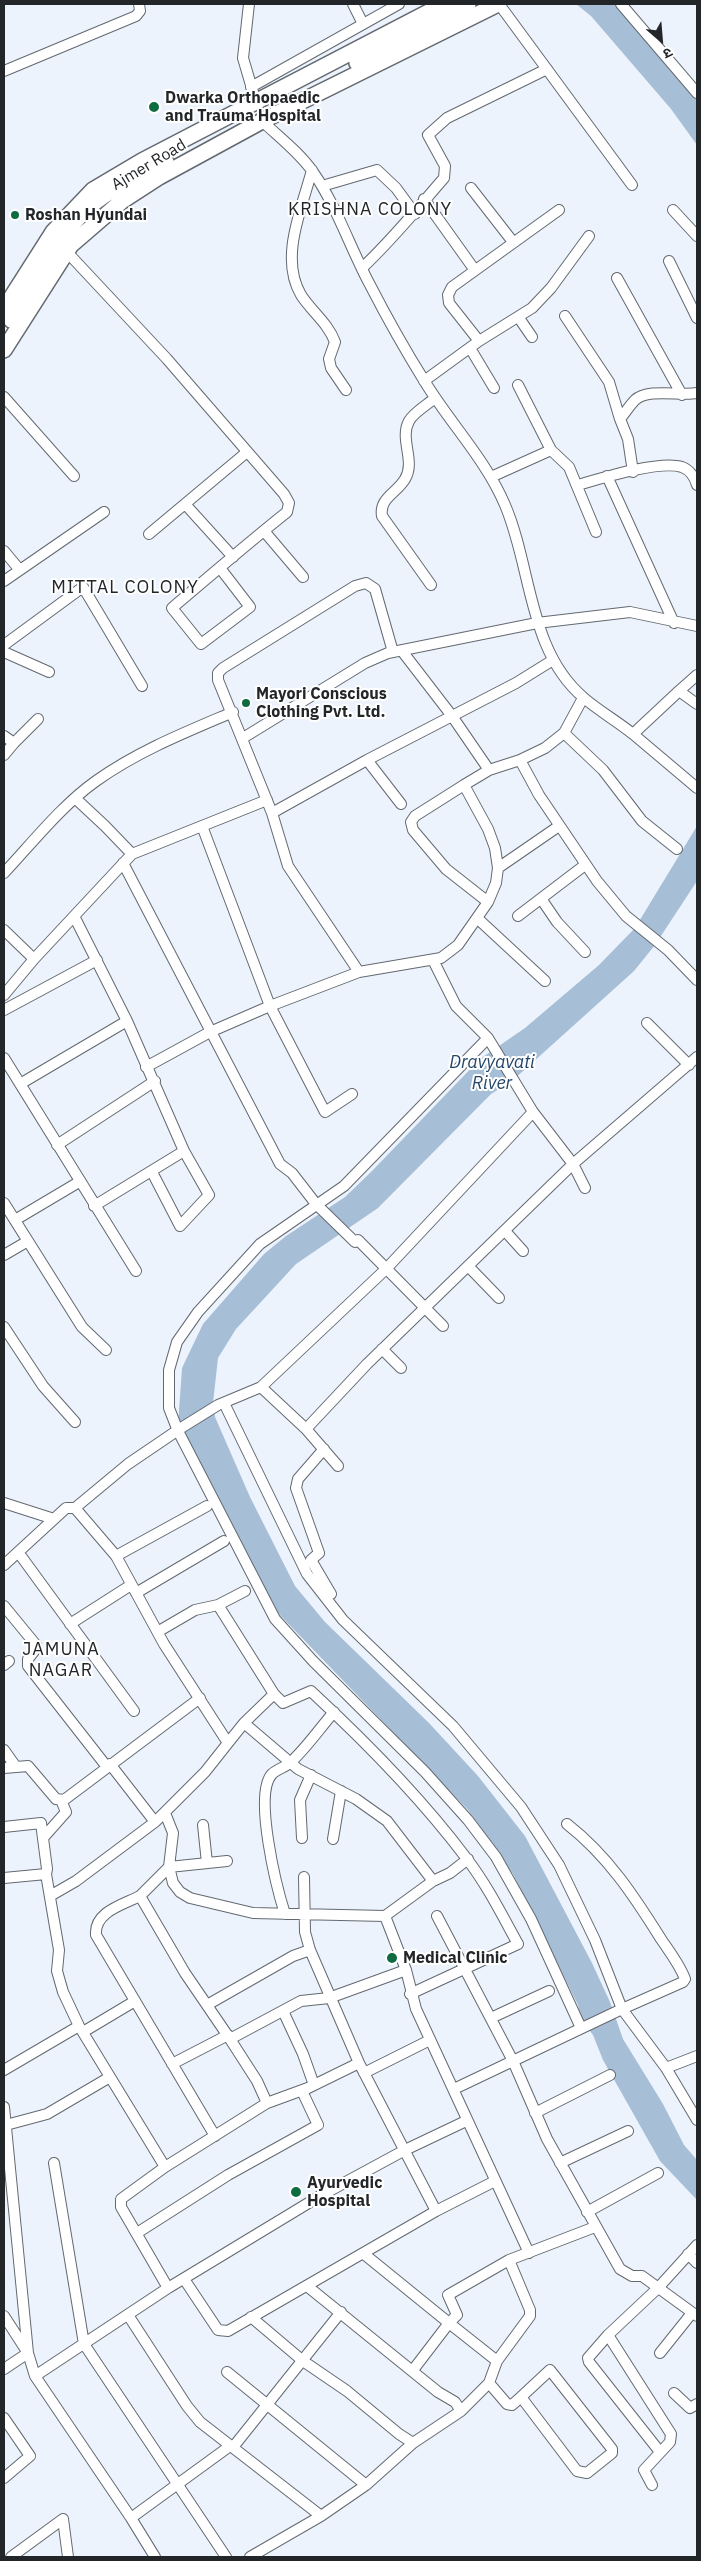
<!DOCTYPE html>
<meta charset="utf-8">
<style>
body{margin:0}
#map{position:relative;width:701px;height:2561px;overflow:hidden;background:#ecf3fc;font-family:"IBM Plex Sans","Noto Sans Devanagari",sans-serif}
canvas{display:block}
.frame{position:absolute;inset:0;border:5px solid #232629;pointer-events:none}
.north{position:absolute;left:636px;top:15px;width:50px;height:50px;-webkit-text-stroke:4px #fff;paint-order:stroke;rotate:153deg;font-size:14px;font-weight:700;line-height:20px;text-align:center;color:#232629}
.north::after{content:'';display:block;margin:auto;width:18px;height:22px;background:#232629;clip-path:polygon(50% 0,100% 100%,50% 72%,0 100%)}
</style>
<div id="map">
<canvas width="701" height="2561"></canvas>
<div class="frame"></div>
<div class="north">उ</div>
</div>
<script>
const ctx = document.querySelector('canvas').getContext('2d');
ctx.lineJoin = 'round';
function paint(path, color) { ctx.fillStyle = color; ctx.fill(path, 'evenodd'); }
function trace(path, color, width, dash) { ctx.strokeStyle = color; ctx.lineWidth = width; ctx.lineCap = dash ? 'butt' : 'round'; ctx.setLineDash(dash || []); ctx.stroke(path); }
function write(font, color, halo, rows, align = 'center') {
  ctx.font = font + ' "IBM Plex Sans",sans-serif'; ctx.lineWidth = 4; ctx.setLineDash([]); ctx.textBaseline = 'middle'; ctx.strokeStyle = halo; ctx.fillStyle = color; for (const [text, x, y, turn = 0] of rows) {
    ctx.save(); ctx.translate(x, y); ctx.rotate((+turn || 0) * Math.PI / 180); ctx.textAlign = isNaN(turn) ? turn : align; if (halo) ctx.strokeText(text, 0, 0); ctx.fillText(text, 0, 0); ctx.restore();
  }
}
paint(new Path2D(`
 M576 4H616L697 100V145L671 109 591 16Z
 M697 826V881L655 945 634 971 512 1081 491 1094 378 1208 296 1264 236 1329 218 1358 213 1403 215 1417 250 1497 295 1586 325 1622 429 1723 478 1776 525 1836 592 1963 610 2002 623 2039 663 2104 684 2145 697 2160V2200L660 2161 603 2060 593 2035 581 2019 578 2005 513 1874 468 1810 277 1612 256 1579 204 1470 178 1425 182 1368 203 1324 264 1254 286 1236 345 1197 372 1171 480 1059 525 1028 599 965 635 928Z`), '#a7bed7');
const minor = new Path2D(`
 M249 4 243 58 253 92
 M353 4 363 24
 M499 4 632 185
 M621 4 697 93
 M4 71 136 16 140 11 139 4
 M251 87 399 4
 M262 121C279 137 299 152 313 172 336 205 350 247 369 283 386 316 405 350 425 382 450 423 486 460 505 505 532 568 528 651 584 698 599 711 617 721 633 734L679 691 697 704
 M312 170C302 208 279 258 301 295 312 312 328 323 335 342L329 359 331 368 346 390
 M322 186 377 170 396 188 415 214
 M471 188 513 242
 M424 199 474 269
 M673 210 697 236
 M67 252 167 359 284 494 289 503 287 512C248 543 210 576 172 608L201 644 250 607 220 568
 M669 261 697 318
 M362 268C392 240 417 209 444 178L445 166 428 135 447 118 547 69
 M617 278 682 395
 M565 316 609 382 620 419
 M519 318 532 337
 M479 341 449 303 448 295 452 287 559 210
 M470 348 494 388
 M424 381 479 341 532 308 551 288 589 236
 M518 385 551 450 569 467 596 532
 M4 397 74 476
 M633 472 628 439 620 419C625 413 630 405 635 400 648 388 680 396 697 393
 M607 476 674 623
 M491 477 551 450
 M578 485C602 478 660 460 682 467 690 470 695 478 697 485
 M185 504 233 557
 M264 531 303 577
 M149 534 247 452
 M4 551 19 569
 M4 581 104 512
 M431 585 382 516C379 498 397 493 405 479 416 461 399 439 409 421 414 412 427 405 435 398
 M4 645 83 587 142 686
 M402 651 452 716 489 770
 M4 652 49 672
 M679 691 697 675
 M564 733 603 770 642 821 677 849
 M633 734 697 788
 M4 736 14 743 4 755
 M243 738 365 663 388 653 537 623 630 612 697 626
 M14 743 38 719
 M367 760 401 804
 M520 760 539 795 597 881 626 916 668 950 697 980
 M464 785 415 816 411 822 413 830 446 869 488 902
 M75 798 105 826 132 854
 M272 813 367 760 516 683 553 660
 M202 826 270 1006 325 1112 352 1094
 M123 863 280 1164 292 1173 316 1204 355 1242
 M498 868 559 826
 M4 873C33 842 61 806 96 781 138 751 186 732 233 712
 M542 900 557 922 585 952
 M74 916 127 1021 184 1151 209 1195 180 1226 152 1172
 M518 916 585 865
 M477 918 545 981
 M4 930 34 959
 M433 960 456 1006 488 1038 533 1112 573 1164 585 1188
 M359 972 288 866 272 813 218 680V673L223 668 355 586 366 583 375 589 393 652
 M4 995 34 959 132 854 267 800
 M4 1010 97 960
 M647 1023 689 1065
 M488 1038 344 1186 260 1244 198 1312 177 1342 169 1370V1408L178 1431 275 1619 313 1661 425 1772 468 1820 496 1857 531 1919 581 2028
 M4 1058 136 1271
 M146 1067 210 1032 270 1006 359 972 441 958 458 945 488 902 496 883 498 868 495 848 488 829 464 785 489 770 520 760 545 748 564 733 583 698
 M20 1084 127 1021
 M57 1145 155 1081
 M4 1203 82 1327 106 1350
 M94 1206 184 1151
 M15 1220 79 1182
 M505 1231 523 1251
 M358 1240 443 1326
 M4 1255 28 1241
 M468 1266 499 1298
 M4 1327 43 1386 75 1422
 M382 1349 401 1368
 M261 1387 306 1429 338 1466
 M224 1403 307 1574 343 1620 453 1726 521 1807 559 1865 595 1940 622 2009 666 2068 697 2056
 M306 1429 367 1364 573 1164 697 1057
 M324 1449 298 1479 296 1488 319 1553 311 1560 331 1594
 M4 1503 54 1519
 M75 1508 128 1464 181 1428 218 1405 261 1387 386 1269 533 1112
 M18 1552 134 1711
 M116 1556 207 1506
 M4 1565 66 1508H75L116 1556 164 1644 228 1743 205 1772 155 1822 76 1881 50 1896
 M136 1593 224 1541
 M218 1605 274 1694 283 1703 311 1691 314 1694C369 1745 422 1799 467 1859 487 1885 502 1915 518 1944L410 1994
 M4 1606 36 1645 35 1650 28 1659V1666L107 1767
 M70 1624 131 1585
 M159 1631 195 1610 218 1605 245 1591
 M4 1665 9 1661
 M244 1723 274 1694
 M228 1743 244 1723 298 1769 356 1799 387 1821 433 1881
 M4 1750 16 1767
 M110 1764 155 1822
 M4 1768 28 1766 56 1799 64 1800 200 1698
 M165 1813 173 1833 169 1867 173 1883 180 1892 190 1898 253 1913 385 1916 433 1881 450 1873 468 1859
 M203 1825 207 1863
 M4 1827 41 1823 47 1869 46 1874
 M43 1838 66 1812 61 1800
 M302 1838 300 1800 311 1775
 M333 1839 341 1791
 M304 1877 305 1932 310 1950 359 2063 436 2211
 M4 1878 46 1874 59 1950 57 1971 63 1992 79 2026 165 2167 121 2199V2207L168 2288
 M140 1896 169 1867 227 1861
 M285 1914C277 1889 253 1794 272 1774 277 1769 286 1767 291 1762 307 1747 320 1728 334 1712
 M385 1916 406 1970
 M437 1916 513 2061 547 2139 620 2269 632 2276H642L697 2316
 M207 2005 293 1956 310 1950
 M283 2011 303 2054 314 2085
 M491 2018 549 1991
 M83 2032 135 2001
 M172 2064 228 2035
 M666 2068 697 2120
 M4 2070 79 2026
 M364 2073 430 2040
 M454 2089 622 2009 683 1982 685 1979C680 1965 669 1951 661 1939 634 1896 608 1856 567 1824
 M267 2103 257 2081 230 2039 301 2001 329 1998 406 1970 416 2009 529 2253
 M4 2107 28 2353 35 2376 131 2518 155 2557
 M535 2113 610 2075
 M6 2125 47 2114 110 2077
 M215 2136 96 1935C94 1912 122 1905 140 1896L185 1973 230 2039
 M54 2163 84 2344 226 2557
 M560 2163 628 2131
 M165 2167 267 2103 308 2088 359 2063
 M587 2212 658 2173
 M137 2233 228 2175 318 2125 302 2091
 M364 2254 449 2323 457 2315 448 2295 509 2260 530 2310V2316L497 2361 449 2323 413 2370
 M688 2254 697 2263
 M509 2260 595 2227
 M184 2279 218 2330 228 2331 436 2211 495 2181
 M307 2286 438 2392 455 2402 461 2411 413 2443
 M128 2315 187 2406 200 2422 321 2516
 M4 2316 26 2350
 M251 2317 303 2361 347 2391 399 2434 413 2443 366 2485
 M608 2335 671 2434 670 2442 644 2470 652 2485
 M660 2353 692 2313
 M4 2369 28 2353
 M550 2370 612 2449V2453L587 2473 577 2471 521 2397Z
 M227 2372 366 2485 321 2516 250 2557
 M35 2376 168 2288 320 2196 405 2150 466 2121
 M489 2383 507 2404 512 2405 521 2397
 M674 2393 690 2408 697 2404
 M461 2411 489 2383 497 2361
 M4 2418 30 2456 4 2478
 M234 2446 341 2312
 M660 2452 589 2362 588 2358 608 2335 658 2288 697 2245
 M131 2518 230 2446
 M11 2557 63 2519 68 2557`);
const highway = new Path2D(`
 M357 63 468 4
 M4 309 53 232 93 190 142 161 444 4
 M11 320C33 286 53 245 81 215 104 191 137 177 166 162
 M4 350 71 245 122 201 159 177 262 121 498 4`);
trace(minor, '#636970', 12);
trace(highway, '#636970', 18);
trace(minor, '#fff', 10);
trace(highway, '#fff', 15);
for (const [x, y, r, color] of [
 [154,107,6,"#0f6c41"],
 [15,215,5,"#0f6c41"],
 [246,703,5,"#0f6c41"],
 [392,1958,6,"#0f6c41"],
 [296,2192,6,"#0f6c41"]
]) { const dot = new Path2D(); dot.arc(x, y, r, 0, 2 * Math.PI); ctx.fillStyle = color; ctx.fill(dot); trace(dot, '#fff', 2); }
write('bold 16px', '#232629', '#fff', [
 ["Dwarka Orthopaedic",165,98],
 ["and Trauma Hospital",165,116],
 ["Roshan Hyundai",25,215],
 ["Mayori Conscious",256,694],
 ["Clothing Pvt. Ltd.",256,712],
 ["Medical Clinic",403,1958],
 ["Ayurvedic",307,2183],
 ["Hospital",307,2201]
], 'left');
write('16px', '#232629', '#fff', [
 ["Ajmer Road",149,165,-31]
]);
ctx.letterSpacing = '1px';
write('18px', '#232629', '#fff', [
 ["KRISHNA COLONY",370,210],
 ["MITTAL COLONY",125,588],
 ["JAMUNA",61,1650],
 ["NAGAR",61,1671]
]);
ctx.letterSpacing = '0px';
write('italic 18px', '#24466a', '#fff', [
 ["Dravyavati",492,1063],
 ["River",492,1084]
]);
</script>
